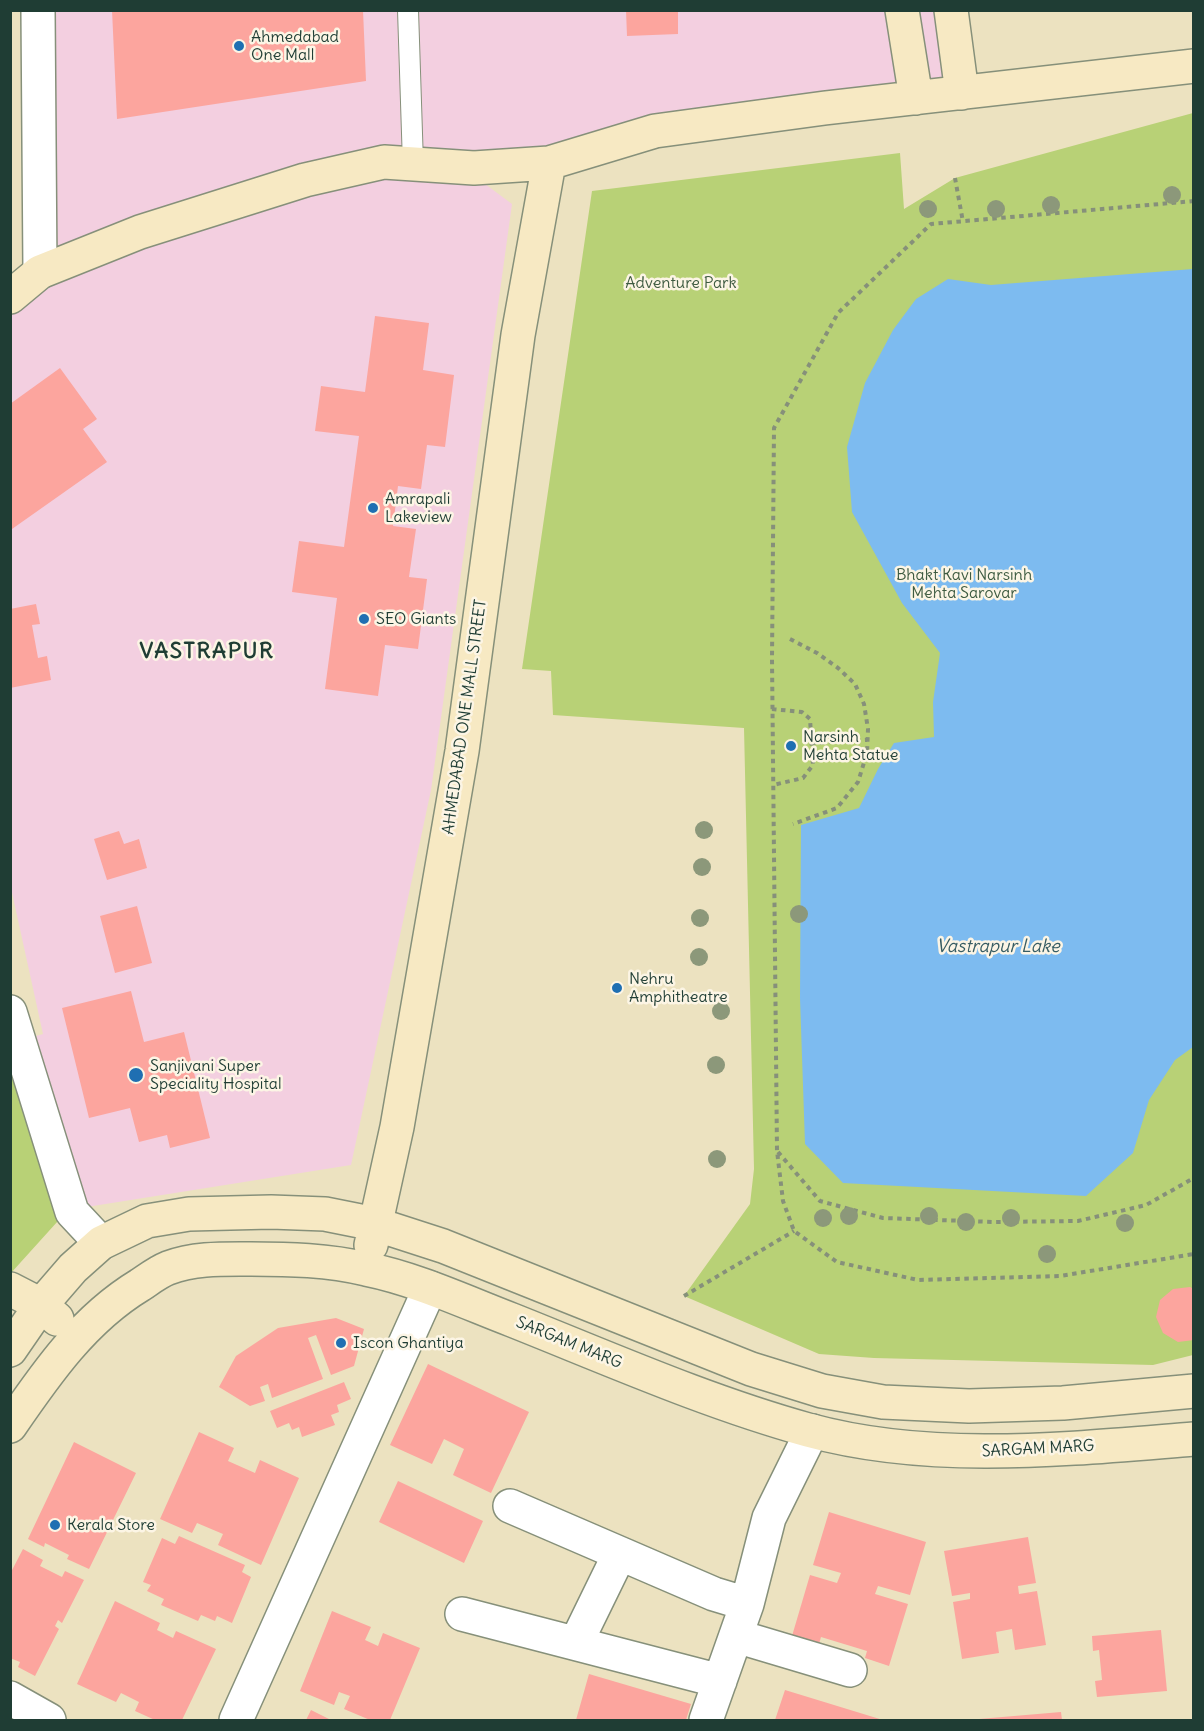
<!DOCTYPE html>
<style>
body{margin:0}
#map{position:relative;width:1204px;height:1731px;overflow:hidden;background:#ece2c0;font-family:Delius,sans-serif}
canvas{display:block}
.frame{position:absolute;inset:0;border:12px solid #1f3d34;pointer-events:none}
</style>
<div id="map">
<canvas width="1204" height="1731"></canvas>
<div class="frame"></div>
</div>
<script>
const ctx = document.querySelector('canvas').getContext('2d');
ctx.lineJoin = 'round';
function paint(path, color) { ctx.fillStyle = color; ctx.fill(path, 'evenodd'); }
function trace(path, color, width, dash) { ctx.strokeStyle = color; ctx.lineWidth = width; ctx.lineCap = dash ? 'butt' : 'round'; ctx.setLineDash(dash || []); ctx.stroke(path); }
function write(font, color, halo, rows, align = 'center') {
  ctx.font = font + ' Delius,sans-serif'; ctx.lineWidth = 5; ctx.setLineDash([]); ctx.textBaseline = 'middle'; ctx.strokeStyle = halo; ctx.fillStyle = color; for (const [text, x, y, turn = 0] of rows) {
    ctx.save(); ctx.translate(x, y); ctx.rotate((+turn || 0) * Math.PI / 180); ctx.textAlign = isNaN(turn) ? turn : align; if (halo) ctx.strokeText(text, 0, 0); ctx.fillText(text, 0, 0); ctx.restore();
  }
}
paint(new Path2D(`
 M44 11H937L948 86 549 156 378 155 45 265Z
 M386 172 477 178 512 204 431 790 351 1165 74 1209 22 1040 43 1034 11 888 10 310 45 280 142 241Z`), '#f3cfe0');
paint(new Path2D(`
 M1193 113V1355L1153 1365 874 1358 819 1354 684 1296 750 1204 754 1169 744 728 553 715 551 671 522 669 592 191 900 153 904 209 955 178Z
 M10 1043 67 1211 11 1273Z`), '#b8d176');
paint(new Path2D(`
 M1193 269V1047L1175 1060 1149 1100 1133 1153 1086 1196 843 1183 805 1144 800 998 801 825 859 808 878 769 894 743 934 737 933 702 940 653 902 603 852 512 847 447 865 383 893 330 916 299 948 279 991 285Z`), '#7dbbf0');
paint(new Path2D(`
 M112 10H363L366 81 117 119Z
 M626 10H678V34L627 36Z
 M375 316 429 323 423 370 454 375 445 447 427 445 421 489 398 486 393 526 416 529 409 577 427 579 418 649 385 645 378 696 325 689 337 598 292 592 299 541 344 547 359 436 315 431 321 386 365 392Z
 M60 368 97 419 83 429 107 462 12 529 10 527V404Z
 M36 604 40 624 32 625 38 658 47 656 51 680 10 688V609Z
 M119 831 124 844 139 839 147 868 107 880 94 839Z
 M137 906 152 963 115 973 100 916Z
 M131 991 144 1042 184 1032 210 1138 170 1148 167 1135 139 1142 130 1108 89 1118 62 1008Z
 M1190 1287 1194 1289V1340L1178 1342 1163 1333 1156 1317 1160 1300 1173 1289Z
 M336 1318 364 1329 354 1366 331 1375 316 1335 308 1338 323 1379 272 1398 268 1384 260 1387 265 1401 250 1406 219 1387 236 1356 278 1328Z
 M428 1364 529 1412 491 1493 453 1475 464 1449 444 1439 432 1464 390 1445Z
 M344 1382 351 1399 337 1405 339 1412 331 1415 335 1425 302 1437 299 1427 292 1430 289 1423 277 1428 270 1411Z
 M199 1432 234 1448 228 1461 255 1473 260 1460 299 1478 261 1565 218 1545 223 1534 197 1523 192 1533 160 1519Z
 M74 1442 136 1473 89 1569 67 1559 69 1555 45 1543 44 1547 28 1539Z
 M398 1481 483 1521 464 1563 379 1522Z
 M829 1512 926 1542 910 1595 878 1586 875 1594 908 1604 889 1666 865 1658 867 1651 821 1637 819 1644 792 1636 810 1575 837 1583 841 1573 813 1565Z
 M179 1536 245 1565 242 1572 251 1577 232 1623 217 1616 215 1621 201 1615 198 1621 161 1605 164 1599 147 1591 151 1585 143 1582 162 1538 175 1544Z
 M1028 1537 1036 1583 1018 1586 1019 1594 1037 1591 1046 1645 1015 1650 1012 1629 996 1632 999 1653 962 1659 953 1602 970 1599V1593L952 1596 944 1551Z
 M23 1549 43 1560 40 1566 62 1577 65 1571 84 1580 62 1623 58 1620 55 1626 59 1629 35 1676 18 1667 20 1662 10 1658V1574Z
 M115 1601 160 1623 157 1630 173 1638 176 1631 216 1649 182 1720H155L135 1711 139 1702 121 1693 116 1702 77 1684Z
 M332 1611 371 1627 365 1640 378 1646 383 1633 420 1648 390 1720H370L344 1709 350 1696 339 1692 334 1705 300 1691Z
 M1161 1630 1167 1691 1097 1697 1095 1681 1102 1680 1099 1650 1093 1651 1092 1636Z
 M589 1674 691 1704 686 1720H576Z
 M785 1690 883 1720H775Z
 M311 1710 331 1720H306Z
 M1061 1712 1062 1720H979V1719Z`), '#fca59e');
const lane = new Path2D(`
 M408 10 413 164`);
const street = new Path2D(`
 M38 10 40 272
 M10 1012 72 1212 101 1243
 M510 1506 714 1594 747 1604
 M462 1614 720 1681
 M736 1636 850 1670
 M576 1643 619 1555
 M10 1698 49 1720
 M236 1720 430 1288
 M706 1720 747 1604 769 1518 812 1431`);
const secondary = new Path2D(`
 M902 10 916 98
 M951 10 962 93
 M10 297 40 272 140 232 305 180 384 162 474 168 549 163 655 131 825 108 1194 66
 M371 1245 397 1127 462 751 518 335 549 163
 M10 1289 41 1305 57 1319
 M10 1350 41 1305 73 1268 101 1243 147 1221 189 1214 271 1212 325 1214 375 1224 443 1246 751 1369 822 1391 883 1402 969 1406 1063 1403 1194 1391
 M10 1426C47 1372 84 1319 140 1285 149 1279 158 1272 168 1268 195 1258 222 1259 251 1259 289 1259 328 1260 366 1269 416 1279 465 1302 512 1320 610 1359 707 1402 808 1430 932 1464 1068 1449 1194 1439`);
trace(lane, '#86907a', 22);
trace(street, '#86907a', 36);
trace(secondary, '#86907a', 36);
trace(new Path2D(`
 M955 178 963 222
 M1194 201 931 224 838 313 774 428 772 659 777 1151 783 1201 794 1231 837 1262 918 1280 1060 1276 1194 1254
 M790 639 817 653 838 668 855 684 864 704 868 729 867 753 858 782 837 808 793 824
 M772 709 802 712 810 719 813 765 803 778 773 785
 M811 743 867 740
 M778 1152 820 1201 883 1218 994 1222 1078 1221 1146 1205 1194 1178
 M684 1296 794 1231`), '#86907a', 4, [4.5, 4.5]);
trace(lane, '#fff', 20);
trace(street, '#fff', 33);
trace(secondary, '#f7e9c3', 33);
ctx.fillStyle = '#8c987a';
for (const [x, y] of [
 [1172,195],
 [1051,205],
 [928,209],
 [996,209],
 [704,830],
 [702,867],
 [799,914],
 [700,918],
 [699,957],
 [721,1011],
 [716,1065],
 [717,1159],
 [849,1216],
 [929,1216],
 [823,1218],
 [1011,1218],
 [966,1222],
 [1125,1223],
 [1047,1254]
]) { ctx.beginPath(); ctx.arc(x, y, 9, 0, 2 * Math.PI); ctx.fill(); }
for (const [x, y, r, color] of [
 [239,46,6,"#1f6fb2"],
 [373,508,6,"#1f6fb2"],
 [364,619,6,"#1f6fb2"],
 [791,746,6,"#1f6fb2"],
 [617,988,6,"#1f6fb2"],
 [136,1075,8,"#1f6fb2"],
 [341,1343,6,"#1f6fb2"],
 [55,1525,6,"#1f6fb2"]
]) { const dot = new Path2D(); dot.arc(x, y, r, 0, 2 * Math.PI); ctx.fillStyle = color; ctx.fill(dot); trace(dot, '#fcf5e5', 2); }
write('16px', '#1f3d34', '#fcf5e5', [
 ["Ahmedabad",251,37],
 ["One Mall",251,55],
 ["Amrapali",385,499],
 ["Lakeview",385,517],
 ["SEO Giants",376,619],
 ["Narsinh",803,737],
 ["Mehta Statue",803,755],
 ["Nehru",629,979],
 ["Amphitheatre",629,997],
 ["Sanjivani Super",150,1066],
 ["Speciality Hospital",150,1084],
 ["Iscon Ghantiya",353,1343],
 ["Kerala Store",67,1525]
], 'left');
write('16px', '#3e5b41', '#fcf5e5', [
 ["Adventure Park",681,283],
 ["Bhakt Kavi Narsinh",964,575],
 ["Mehta Sarovar",964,593]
]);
write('16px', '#1f3d34', '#fcf5e5', [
 ["AHMEDABAD ONE MALL STREET",465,717,-82],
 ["SARGAM MARG",569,1343,22],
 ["SARGAM MARG",1038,1449,-3]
]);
write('italic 18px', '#365c63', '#fcf5e5', [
 ["Vastrapur Lake",998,947]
]);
ctx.letterSpacing = '1.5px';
write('bold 22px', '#1f3d34', '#fcf5e5', [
 ["VASTRAPUR",207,652]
]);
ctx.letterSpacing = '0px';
</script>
